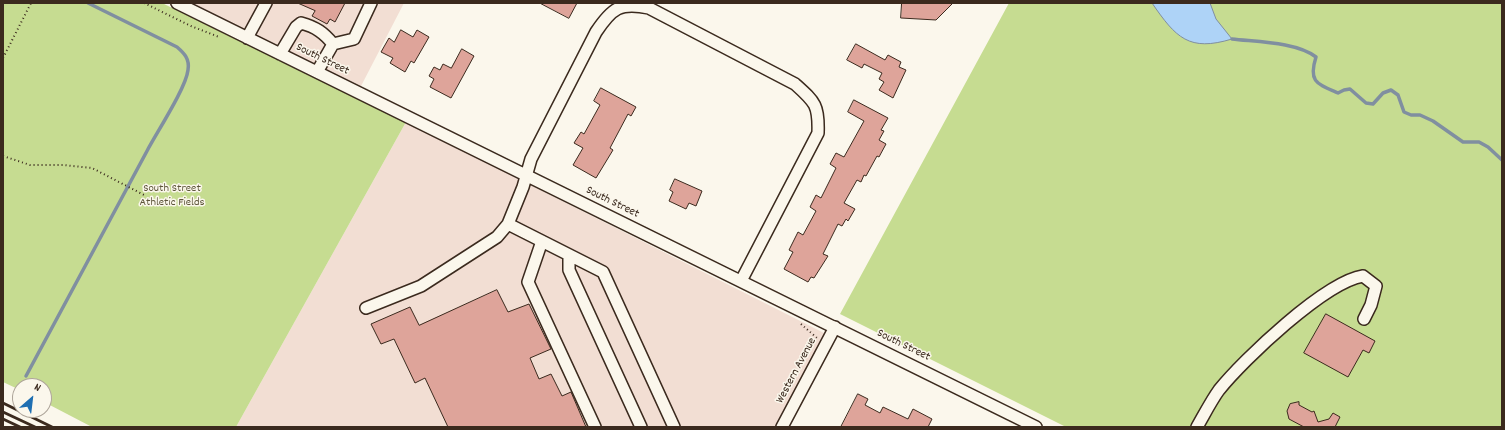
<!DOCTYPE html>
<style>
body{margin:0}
#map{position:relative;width:1505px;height:430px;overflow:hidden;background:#fbf7ec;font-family:Dekko,sans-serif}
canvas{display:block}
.frame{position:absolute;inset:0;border:4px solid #3b2a1e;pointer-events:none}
.north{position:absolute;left:12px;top:378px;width:40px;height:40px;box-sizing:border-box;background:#fbf7ec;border:1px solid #aea59a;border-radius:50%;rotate:28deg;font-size:11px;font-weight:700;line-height:16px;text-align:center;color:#3b2a1e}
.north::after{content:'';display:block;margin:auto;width:14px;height:18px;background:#1f6fb2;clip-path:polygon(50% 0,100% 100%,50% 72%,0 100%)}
</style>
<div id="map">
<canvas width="1505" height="430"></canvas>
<div class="frame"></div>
<div class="north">N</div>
</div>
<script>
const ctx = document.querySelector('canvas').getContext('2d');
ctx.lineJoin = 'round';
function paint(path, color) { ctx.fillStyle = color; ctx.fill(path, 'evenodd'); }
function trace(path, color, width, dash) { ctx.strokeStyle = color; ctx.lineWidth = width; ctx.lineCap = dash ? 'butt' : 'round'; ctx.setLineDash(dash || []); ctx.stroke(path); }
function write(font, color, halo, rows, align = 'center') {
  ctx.font = font + ' Dekko,sans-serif'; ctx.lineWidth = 3; ctx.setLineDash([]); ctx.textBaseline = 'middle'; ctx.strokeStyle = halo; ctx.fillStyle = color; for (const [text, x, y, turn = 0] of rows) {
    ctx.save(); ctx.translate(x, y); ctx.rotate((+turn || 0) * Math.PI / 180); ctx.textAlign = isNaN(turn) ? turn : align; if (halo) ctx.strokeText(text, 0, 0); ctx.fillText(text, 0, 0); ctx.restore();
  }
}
paint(new Path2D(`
 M189 3H404L360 88Z
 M406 122 828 335 778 427H236Z`), '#f2ded3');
paint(new Path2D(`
 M3 3H162L406 122 236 427H92L44 402V386H20V390L3 382Z
 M1009 3H1502V427H1066L840 314Z`), '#c6dc91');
const water = new Path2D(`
 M1152 3H1210L1216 19 1232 39C1189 52 1176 38 1152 3Z`);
paint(water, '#aed3f7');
trace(water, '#808fa0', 1);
trace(new Path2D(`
 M1232 39C1257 42 1296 42 1316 57 1308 82 1317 84 1338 93L1344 90 1350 89 1366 103 1373 104 1383 93 1391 90 1398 95 1404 112 1411 115H1420L1433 121 1463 142H1479L1488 147 1502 160
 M26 376C66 301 107 226 147 151 157 132 186 88 188 70 190 59 184 53 177 47L88 3`), '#808fa0', 3.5);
const building = new Path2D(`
 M298 3H345L335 22 330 19 327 24 312 16 315 11Z
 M540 3H577L569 18Z
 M902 3H953L936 20 901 18Z
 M401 30 413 37 417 30 429 37 414 63 411 61 405 72 390 63 393 58 381 52 389 38 394 42Z
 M856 44 885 60 888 55 901 62 899 67 906 70 893 98 879 90 884 82 879 79 882 73 864 64 862 68 847 60Z
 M462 49 474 56 451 98 430 87 434 79 429 76 434 67 440 70 443 64 451 68Z
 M601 88 636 107 631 116 628 114 610 148 613 150 596 178 573 165 583 148 574 143 581 132 584 134 600 105 594 101Z
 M854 100 888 118 881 130 884 131 879 140 886 144 879 157 877 156 866 176 864 175 861 182 857 180 844 203 855 209 848 221 846 219 842 226 838 224 823 254 828 256 814 278 811 277 808 282 784 269 793 252 789 250 798 232 803 235 816 211 810 207 816 195 821 198 836 168 830 164 836 153 844 157 864 121 848 112Z
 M675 179 702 191 696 206 689 203 686 209 669 201 673 192 670 190Z
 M497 290 508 312 529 304 551 349 530 358 539 379 551 374 562 396 571 392 586 427H448L425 378 415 383 394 339 381 344 371 324 410 307 419 325Z
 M1326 314 1375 341 1369 353 1363 350 1348 377 1304 353Z
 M858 394 868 399 865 405 880 413 883 407 908 419 913 409 932 419 928 427H841Z
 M1299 402V405L1312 412 1314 411 1318 422 1329 419 1333 413 1340 417 1335 427H1304L1289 419 1287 411 1290 404Z`);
paint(building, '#dea49a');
trace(building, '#3b2a1e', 1);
const minor = new Path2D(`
 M177 3 1036 427
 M247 38 266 3
 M280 54 296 27 301 23C316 27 324 33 333 44
 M317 72 333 44 354 39 371 3
 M508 224 603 272 674 427
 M542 241 528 282 595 427
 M569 255V270L641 427
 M366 308 421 286 497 237 508 224 523 187 531 159 596 32C612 8 620 2 649 8L795 84C815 102 819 105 818 133L741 281
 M782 427 835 327
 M1197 427C1204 415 1211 401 1219 390 1244 359 1325 282 1363 276L1376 286 1371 305 1364 319`);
trace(minor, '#3b2a1e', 14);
trace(new Path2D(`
 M144 3 191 26 219 37
 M3 58 31 3
 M3 156 30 165H63L92 168 144 195
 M801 324 817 338`), '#3b2a1e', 2, [1, 3]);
trace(minor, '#fbf7ec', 11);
trace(new Path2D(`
 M3 403 52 427
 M3 412 35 427
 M3 419 20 427`), '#3b2a1e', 3);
write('12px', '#3b2a1e', '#fbf7ec', [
 ["South Street",322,60,26],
 ["South Street",612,203,26],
 ["South Street",903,346,26],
 ["Western Avenue",797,371,-62]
]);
write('12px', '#5e563b', '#fbf7ec', [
 ["South Street",172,189],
 ["Athletic Fields",172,203]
]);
</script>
